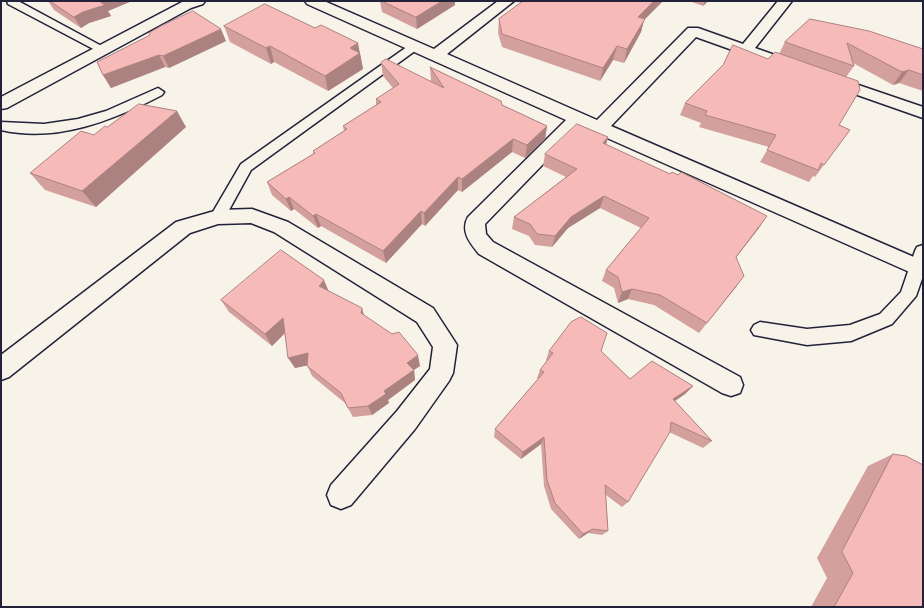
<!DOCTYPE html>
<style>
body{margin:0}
#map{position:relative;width:924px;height:608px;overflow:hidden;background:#f7f3e8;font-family:"Balsamiq Sans",sans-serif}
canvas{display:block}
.frame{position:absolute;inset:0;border:2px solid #22223b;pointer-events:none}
</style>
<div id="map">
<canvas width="924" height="608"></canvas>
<div class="frame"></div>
</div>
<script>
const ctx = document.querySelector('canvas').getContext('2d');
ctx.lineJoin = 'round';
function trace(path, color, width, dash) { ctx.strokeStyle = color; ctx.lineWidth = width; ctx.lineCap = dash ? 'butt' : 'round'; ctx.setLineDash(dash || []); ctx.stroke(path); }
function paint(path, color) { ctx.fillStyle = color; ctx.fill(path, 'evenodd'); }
const service = new Path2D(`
 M7 1H18L109 50 107 52H99L8 4Z
 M415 43 419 44 421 46 419 48 251 170 223 221 218 223 213 221 210 217 241 164 411 44Z
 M158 88 164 92 162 95C114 120 57 143 1 130V122L44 124 78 119 106 111Z
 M923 245V276L916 296 892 324 851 341 807 345 754 335 751 330 754 325 760 322 807 329 850 325 880 314 901 292 915 251 917 247Z`);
const minor = new Path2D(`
 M184 1H205L203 4 191 8 7 108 1 109V97Z
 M305 1H324L434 49 498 1H514L447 54 597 120 688 28H698L743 44 778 1H792L755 48 803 65 805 68 803 71H791L696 37 611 126 923 261V278L580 126 485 224 486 234 493 242 740 377 743 385 740 393 731 396 722 393 479 254C470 243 460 231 468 217L566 120 307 4Z
 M832 76 923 107V118L826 84 824 81 826 78Z
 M252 209 288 222 433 308 457 345 453 373 449 381 415 429 351 505 341 509 331 505 327 495 331 485 397 411 430 369 433 347 417 322 274 232 251 223 218 224 190 233 9 377 1 380V355L176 222 218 210Z`);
trace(service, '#22223b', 3);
trace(minor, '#22223b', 3);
paint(service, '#f7f3e8');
paint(minor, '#f7f3e8');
paint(new Path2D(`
 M48 1H132L108 11 111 16 89 23 81 28 54 10Z
 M380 1H455V5L417 29 382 12Z
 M523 1H663L644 20 641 32 624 63 613 60 600 81 502 47 498 33 499 19Z
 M689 1H708L703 6Z
 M810 19 923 49V91L899 83 893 85 853 63 854 66 846 77 839 125 850 130 815 177 813 176 809 182 760 162 769 147 699 127 701 123 680 115 685 103 768 59 779 54 785 42Z
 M224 26 359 53H360L363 69 328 91 274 62 271 64 230 42Z
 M226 41 169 68 165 67 111 88 103 75 97 62Z
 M381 63 431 81 430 67 502 105 547 126 545 139 525 158 512 152 462 192 458 190 425 226 422 224 386 263 321 226 318 228 294 209 291 211 272 195 267 182 313 154V151L344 131 343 126 376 105V99L393 88 383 76Z
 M107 127H186L96 207 45 190 30 173Z
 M608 137 606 145 759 228 736 257V287L699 333 654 305 628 299 618 303 614 288 602 281 606 270 641 228 600 208 568 228 552 247 535 245 529 236 512 229 514 217 566 177 543 166 545 154Z
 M328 291 364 316 420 366 414 370 415 380 388 400 389 403 372 415 353 417 345 403 312 376 307 365 295 368 285 333 272 346 229 312 221 300Z
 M549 351H601L630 379 693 386 685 394 675 401 712 441 703 448 669 432 628 502 622 507 606 495 608 531 602 535 588 533 579 539 551 509 544 486 541 444 521 459 494 437 495 429 538 379 537 378 540 370 547 361 546 360Z
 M893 454 923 607H811L827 578 817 558 868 466Z`), '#d4a09e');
paint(new Path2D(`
 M99 1H132L108 11 111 16 89 23 81 28 74 17Z
 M442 1H455V5L417 29 416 17Z
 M654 1H663L644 20 641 32 624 63 627 49 638 17Z
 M705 1H708L703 6Z
 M221 29 226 41 169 68 163 56Z
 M358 43 363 69 328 91 325 76 350 48Z
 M270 46 274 62 271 64 266 48Z
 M617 46 613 60 600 81 603 68Z
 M159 55 165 67 111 88 103 75Z
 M909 70 899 83 893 85 902 72Z
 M177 111 186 127 96 207 82 191Z
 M547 126 545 139 525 158 527 145Z
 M608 137 605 149 603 143Z
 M513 139 512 152 462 192V179Z
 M458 177V190L425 226 424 213Z
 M604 196 600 208 568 228 552 247 555 236 571 217Z
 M289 197 294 209 291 211 286 199Z
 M421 211 422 224 386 263 383 251Z
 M316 214 321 226 318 228 313 216Z
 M767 216 759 228 728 268 736 257Z
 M744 276 736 287 699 333 707 323Z
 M324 280 329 292 319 286Z
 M632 289 628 299 618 303 622 292Z
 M362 308 365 319 361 313Z
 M283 318 289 329 272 346 265 334Z
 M308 353 314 364 295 368 288 358Z
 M418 355 420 366 409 373 407 363Z
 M414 370 415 380 388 400 389 403 372 415 368 406 384 391Z
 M693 386 685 394 666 407 673 399Z
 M544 437 541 444 521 459 523 452Z
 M593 529 588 533 579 539 583 534Z`), '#ac8281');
const building = new Path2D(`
 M50 1H99L105 5 83 12 74 17Z
 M382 1H442L416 17Z
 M523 1H654L638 17 645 19 627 49 617 46 603 68 502 34 499 19Z
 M265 4 315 28 321 25 358 43 350 48 360 53 325 76 270 46 266 48 224 26Z
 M193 11 221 29 163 56 159 55 103 75 97 62 150 35 149 33 161 26Z
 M810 19 869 31 923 49V75L909 70 902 72 847 43 854 66 785 42Z
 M733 45 768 59 775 52 858 81 860 90 839 125 850 130 824 165 821 163 818 170 767 150 776 135 705 115 707 111 685 103 723 65Z
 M386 59 444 88 430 67 501 101 502 105 547 126 527 145 513 139 462 179 458 177 424 213 421 211 383 251 316 214 313 216 289 197 286 199 267 182 315 153 313 151 347 129 343 126 381 102 376 99 399 84 381 63Z
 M139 104 177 111 82 191 30 173 81 131 94 135 105 126 107 127Z
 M577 124 608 137 603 143 670 174 672 172 678 175 681 172 767 216 736 257 744 276 707 323 660 295 632 289 622 292 618 277 606 270 649 218 604 196 571 217 555 236 537 234 530 224 514 217 577 169 545 154Z
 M281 250 324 280 319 286 362 308 361 313 392 334 399 332 418 355 407 363 414 370 384 391 386 394 368 406 348 408 341 393 307 366 308 353 288 358 283 318 265 334 221 300Z
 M581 317 607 333 601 351 630 379 652 361 693 386 673 399 712 441 671 422 670 432 628 502 605 485 608 531 593 529 583 534 555 503 547 480 544 437 523 452 495 429 544 372 540 370 553 353 549 351 571 322Z
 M893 454 906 456 923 465V607H834L853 573 842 552Z`);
paint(building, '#f6bab8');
trace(building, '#ac8281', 1);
</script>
